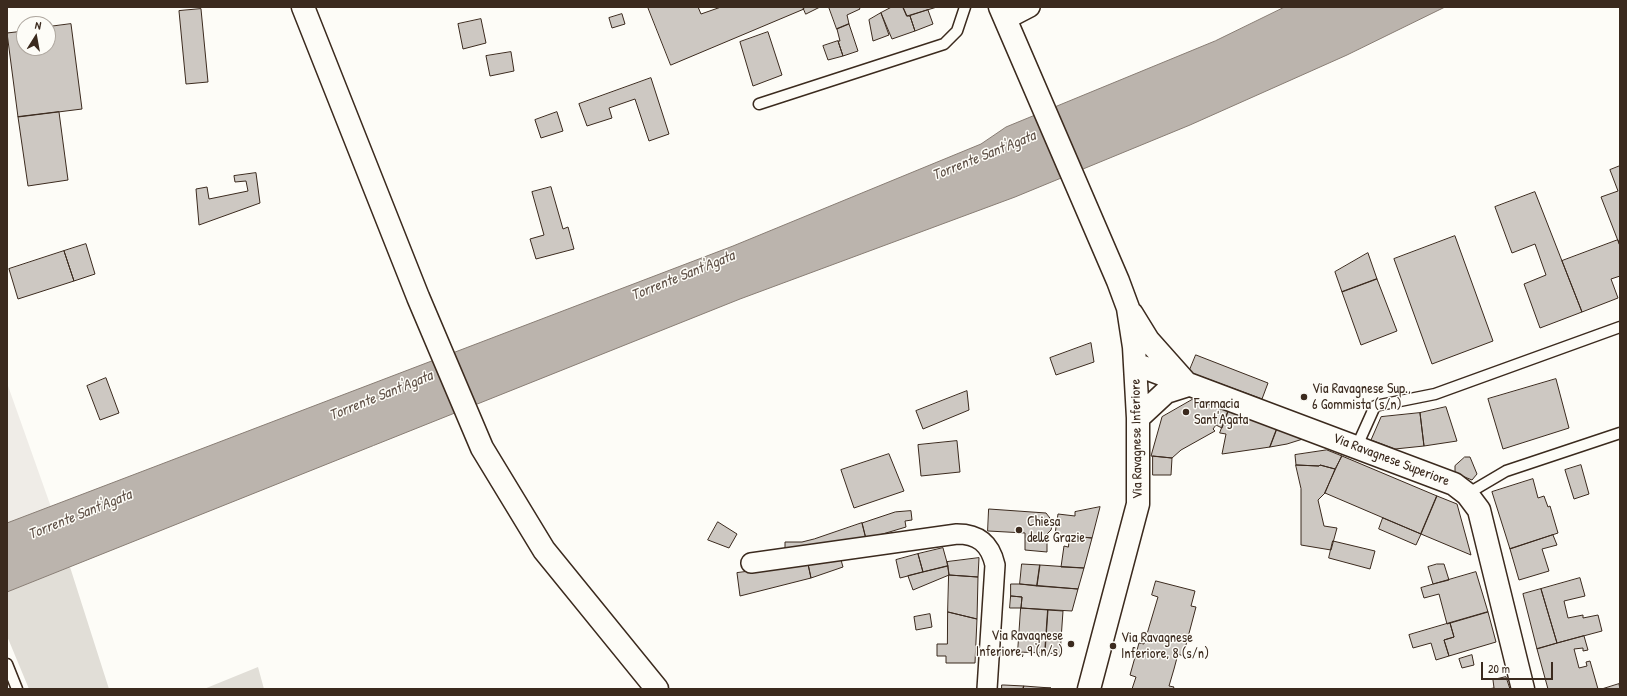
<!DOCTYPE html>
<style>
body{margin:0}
#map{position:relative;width:1627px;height:696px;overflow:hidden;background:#fdfcf7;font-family:"Patrick Hand",sans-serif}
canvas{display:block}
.frame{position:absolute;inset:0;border:8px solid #3b2a1e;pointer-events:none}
.north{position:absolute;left:16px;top:16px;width:40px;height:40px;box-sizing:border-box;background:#fdfcf7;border:1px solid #afa8a0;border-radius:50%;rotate:11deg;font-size:11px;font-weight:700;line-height:16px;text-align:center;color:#3b2a1e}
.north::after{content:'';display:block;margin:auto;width:14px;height:18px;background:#3b2a1e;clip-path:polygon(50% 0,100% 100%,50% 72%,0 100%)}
.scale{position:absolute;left:1481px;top:662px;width:72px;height:18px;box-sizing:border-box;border:2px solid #3b2a1e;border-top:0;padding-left:5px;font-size:12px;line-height:14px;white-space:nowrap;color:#3b2a1e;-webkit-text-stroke:3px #fdfcf7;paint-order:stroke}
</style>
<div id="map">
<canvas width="1627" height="696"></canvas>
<div class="frame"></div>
<div class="north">N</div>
<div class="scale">20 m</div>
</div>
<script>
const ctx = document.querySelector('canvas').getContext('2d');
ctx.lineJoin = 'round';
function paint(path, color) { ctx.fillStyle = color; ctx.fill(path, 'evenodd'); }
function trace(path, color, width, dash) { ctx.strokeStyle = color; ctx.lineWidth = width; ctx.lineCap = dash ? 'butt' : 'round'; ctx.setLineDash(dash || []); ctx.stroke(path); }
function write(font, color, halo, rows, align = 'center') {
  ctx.font = font + ' "Patrick Hand",sans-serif'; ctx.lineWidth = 3; ctx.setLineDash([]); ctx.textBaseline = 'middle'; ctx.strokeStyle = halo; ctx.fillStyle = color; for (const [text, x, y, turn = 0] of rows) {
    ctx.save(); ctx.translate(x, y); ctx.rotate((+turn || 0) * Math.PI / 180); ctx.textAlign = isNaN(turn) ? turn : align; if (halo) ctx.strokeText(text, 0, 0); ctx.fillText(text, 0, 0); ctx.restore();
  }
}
paint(new Path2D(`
 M7 383 51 507 7 523Z`), '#efece7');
paint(new Path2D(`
 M70 567 109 689H29L7 636V592Z
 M258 667 264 689H204Z`), '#e1ded7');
const water = new Path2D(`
 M1285 7H1445L1347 55 1190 125 1015 197 740 299 7 592V523L733 246 981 144 1006 127 1215 41Z`);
paint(water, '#bbb4ad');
trace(water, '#887d74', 1);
const building = new Path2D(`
 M648 7H698L701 14 721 7H803L804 9 671 65Z
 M803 7H820L806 14Z
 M829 7H859L860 9 847 15 849 24 837 29Z
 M892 7H903L907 16H910L915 31 892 39 881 13Z
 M903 7H937L907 16Z
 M201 9 208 82 186 84 179 11Z
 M928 10 933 24 915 31 910 16Z
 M881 13 889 35 873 41 869 20Z
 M622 14 625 24 612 28 609 18Z
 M481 19 486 43 463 49 458 24Z
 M71 24 82 109 18 117 7 33 24 31V48H48V27Z
 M849 24 858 51 843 56 838 41H840L837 29Z
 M768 32 782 75 753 86 740 42Z
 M838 41 843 56 828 60 823 46Z
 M511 52 514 71 490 76 486 56Z
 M651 78 669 134 649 141 635 99 609 108 612 118 587 126 579 104Z
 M59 112 68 180 28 186 18 117Z
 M557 112 563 131 541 138 535 120Z
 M1620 166V246L1601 197 1618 191 1610 170Z
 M256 173 260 203 199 225 196 189 207 187 209 199 248 191 246 181 235 182 234 176Z
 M551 187 563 229 568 227 574 249 536 259 530 239 544 235 532 192Z
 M1535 192 1582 312 1540 328 1524 284 1546 275 1535 244 1512 253 1495 207Z
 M1455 236 1493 341 1432 364 1394 259Z
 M1618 240 1620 246V276L1611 279 1618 298 1582 312 1562 261Z
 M86 244 95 274 74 281 64 251Z
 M64 251 74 281 18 299 9 269Z
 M1368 253 1377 279 1342 292 1335 272Z
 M1377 279 1397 331 1361 345 1342 292Z
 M1091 343 1094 362 1056 375 1050 358Z
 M1196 355 1268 383 1262 399 1189 372Z
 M106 378 119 413 100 420 87 386Z
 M1556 379 1569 428 1503 449 1488 399Z
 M967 391 969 410 923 429 916 411Z
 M1197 397 1229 409 1222 428 1216 425 1213 429 1215 431 1181 450 1172 458 1151 456 1162 417Z
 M1446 407 1457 441 1424 446 1420 413Z
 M1229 409 1278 426 1270 447 1222 454 1226 434 1220 433Z
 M1420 413 1424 446 1395 449 1371 440 1381 417Z
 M1278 426 1306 438 1287 444 1270 447Z
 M957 441 960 472 921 476 918 445Z
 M1327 450 1342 456 1335 469 1320 465 1319 466 1296 465 1295 455Z
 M889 454 904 491 854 508 841 470Z
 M1153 456 1172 458 1171 475H1153Z
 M1342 456 1437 496 1421 534 1325 493Z
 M1465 457H1470L1477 474 1472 480 1455 473V466Z
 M1296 465 1319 466 1320 465 1335 469 1325 493 1318 500 1324 526 1337 528 1331 550 1301 545V489Z
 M1581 465 1589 494 1574 499 1565 470Z
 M1533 479 1538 498 1544 496 1548 507 1550 506 1558 533 1510 549 1492 492Z
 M1437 496 1457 504 1471 555 1421 534Z
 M1100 507 1092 538 1055 534 1058 514 1075 516V512Z
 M989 509 1046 513 1053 522 1051 530 1047 534V552L1025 550V533L988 531Z
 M911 511 912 520 905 521 906 527 866 539 862 523 895 512Z
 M1383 518 1421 534 1416 545 1379 529Z
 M718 522 737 534 729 548 708 540Z
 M862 523 866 539 785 549V542H802L814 539Z
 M1553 535 1557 545 1542 549 1549 571 1519 580 1510 549Z
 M1070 536 1092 538 1084 568 1061 567 1064 546 1068 547Z
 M1333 541 1375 551 1370 569 1329 558Z
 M943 548 948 566 923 572 918 554Z
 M918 554 923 572 900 578 896 560Z
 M979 558 978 577 949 575 947 562Z
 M841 560 843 567 811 578 808 564Z
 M808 564 811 578 740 596 737 573Z
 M1022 564 1040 565 1037 586 1020 584Z
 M1437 564H1444L1449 580 1433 584 1428 567Z
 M1040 565 1084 568 1078 589 1037 586Z
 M948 566 949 575 913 590 908 576Z
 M1476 572 1488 612 1447 624 1439 594 1424 598 1421 588Z
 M949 575 978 577 977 619 948 612Z
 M1580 578 1585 596 1564 601 1568 618 1583 615V618L1598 615 1602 631 1557 643 1541 589Z
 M1156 581 1195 591 1191 606 1196 607 1183 656 1178 654 1174 669 1169 686 1174 687 1173 689H1132L1136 677 1130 675 1139 643 1144 644 1158 597 1152 595Z
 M1011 584H1020L1078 589 1072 611 1021 608 1022 597 1011 596Z
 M1541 589 1557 643 1537 649 1523 594Z
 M1011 596 1022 597 1021 608H1010Z
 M1021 608 1048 610 1045 653 1018 652Z
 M1048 610 1063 611 1060 654 1045 653Z
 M948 612 977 619 975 663H946V656H937V644H947Z
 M1488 612 1496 642 1449 656 1444 640 1454 637 1450 623Z
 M930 614 932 627 916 630 914 617Z
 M1450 623 1454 637 1444 640 1449 656 1436 660 1431 643 1413 648 1409 635Z
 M1584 636 1588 650 1583 651V648L1574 649 1579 668 1587 666 1586 662 1590 661 1598 689H1548L1537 649Z
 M1472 655 1474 665 1462 668 1459 659Z
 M1506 677 1510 689H1488L1494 688 1493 680Z
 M1619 684 1620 689H1602Z
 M1002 685H1004L1024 686 1023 689H1002Z
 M1024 686 1037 687 1051 688 1023 689Z`);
paint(building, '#cdc8c2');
trace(building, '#3b2a1e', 1);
const lane = new Path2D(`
 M759 104 944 44 957 31 965 7
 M1357 446 1375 406 1435 394 1620 327
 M1467 494 1506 471 1620 433
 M7 664 17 689`);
const street = new Path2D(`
 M1005 20 1030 7
 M751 563 957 534C978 534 990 543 995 565L987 689`);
const secondary = new Path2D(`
 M303 7 418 297 482 448 544 550 657 689
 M1000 7 1118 281 1128 308 1134 347 1138 418V504L1089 689
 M1132 314 1148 340 1188 385 1166 392 1138 418
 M1135 364 1454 484 1467 494 1479 510 1523 689`);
trace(lane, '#3b2a1e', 13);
trace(street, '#3b2a1e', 22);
trace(secondary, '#3b2a1e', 25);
trace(lane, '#fdfcf7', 10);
trace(street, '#fdfcf7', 19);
trace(secondary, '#fdfcf7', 22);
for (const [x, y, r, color] of [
 [1304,397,4,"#3b2a1e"],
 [1186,412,4,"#3b2a1e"],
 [1019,530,4,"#3b2a1e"],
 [1071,644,4,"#3b2a1e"],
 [1113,646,4,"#3b2a1e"]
]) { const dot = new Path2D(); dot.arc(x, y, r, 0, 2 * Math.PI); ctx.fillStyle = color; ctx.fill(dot); trace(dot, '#fdfcf7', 1.5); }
write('14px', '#3b2a1e', '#fdfcf7', [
 ["Via Ravagnese Sup.,",1312,389],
 ["6 Gommista (s/n)",1312,405],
 ["Farmacia",1194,404],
 ["Sant'Agata",1194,420],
 ["Chiesa",1027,522],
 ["delle Grazie",1027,538],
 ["Via Ravagnese",1063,636,"right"],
 ["Inferiore, 9 (n/s)",1063,652,"right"],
 ["Via Ravagnese",1121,638],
 ["Inferiore, 8 (s/n)",1121,654]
], 'left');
write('14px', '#3b2a1e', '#fdfcf7', [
 ["Via Ravagnese Inferiore",1137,439,-91],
 ["Via Ravagnese Superiore",1391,460,21]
]);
write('italic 15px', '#615349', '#fdfcf7', [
 ["Torrente Sant'Agata",984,156,-22],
 ["Torrente Sant'Agata",683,276,-22],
 ["Torrente Sant'Agata",381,396,-22],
 ["Torrente Sant'Agata",80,515,-22]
]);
</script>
